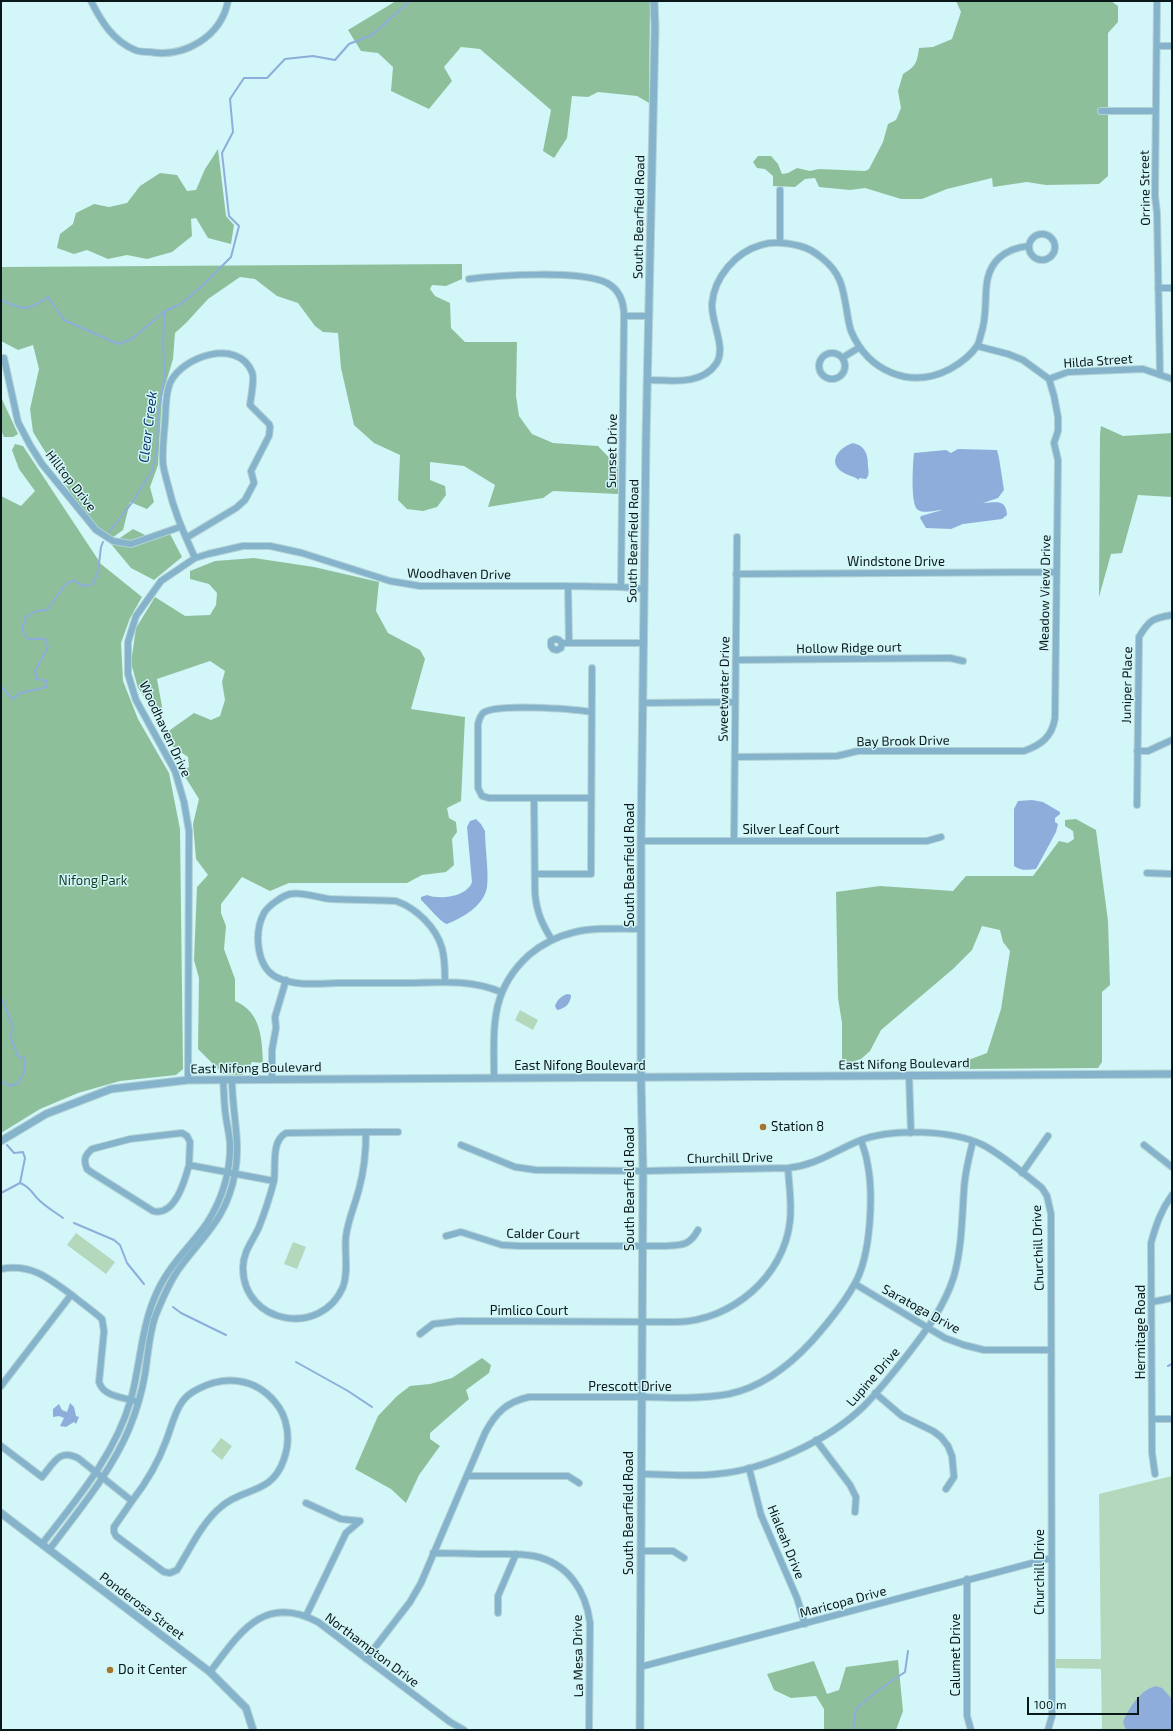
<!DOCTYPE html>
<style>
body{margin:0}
#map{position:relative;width:1173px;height:1731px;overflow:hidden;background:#d3f6f9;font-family:"Exo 2",sans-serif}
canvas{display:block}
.frame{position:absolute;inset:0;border:2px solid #0a1718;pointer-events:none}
.scale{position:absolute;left:1027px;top:1697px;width:112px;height:18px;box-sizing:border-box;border:2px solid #0a1718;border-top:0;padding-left:5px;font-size:12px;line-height:14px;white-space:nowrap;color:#0a1718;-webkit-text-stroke:3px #d3f6f9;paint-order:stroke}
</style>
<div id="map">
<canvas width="1173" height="1731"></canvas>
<div class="frame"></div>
<div class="scale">100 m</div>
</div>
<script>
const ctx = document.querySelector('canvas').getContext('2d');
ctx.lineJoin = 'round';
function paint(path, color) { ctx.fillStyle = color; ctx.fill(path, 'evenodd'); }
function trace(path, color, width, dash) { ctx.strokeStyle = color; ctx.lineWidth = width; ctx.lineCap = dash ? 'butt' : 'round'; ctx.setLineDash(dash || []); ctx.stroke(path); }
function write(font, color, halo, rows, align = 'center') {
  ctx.font = font + ' "Exo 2",sans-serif'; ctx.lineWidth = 3; ctx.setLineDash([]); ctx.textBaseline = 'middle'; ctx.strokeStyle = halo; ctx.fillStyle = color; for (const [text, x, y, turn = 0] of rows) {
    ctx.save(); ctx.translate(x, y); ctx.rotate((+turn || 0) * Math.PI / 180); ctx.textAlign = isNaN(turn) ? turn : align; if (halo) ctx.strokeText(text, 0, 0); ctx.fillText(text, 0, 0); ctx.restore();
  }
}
paint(new Path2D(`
 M520 1010 538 1020 533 1030 515 1020Z
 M76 1233 115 1262 106 1274 67 1245Z
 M293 1242 306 1247 297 1269 284 1264Z
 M221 1438 232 1446 222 1460 211 1451Z
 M1172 1476V1730H1102L1101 1669 1056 1668V1659H1101L1099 1494Z`), '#b3d8bc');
paint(new Path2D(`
 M396 1H650L649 103 637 96 598 92 588 97 572 96 567 138 554 158 543 151 551 110 480 49 461 47 444 67 452 81 429 109 391 91 393 67 378 53 361 51 348 30Z
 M956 1H1111L1118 6V22L1108 33V176L1099 184 1046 185 1027 182 993 187 992 178 947 189 922 199H901L865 188 850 190 819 187 815 178 805 179 795 187 773 186V176L765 169 757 168 753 162 758 156H771L778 164 782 174 788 173 797 168 810 171 819 169 865 171 869 169 883 142 888 124 896 120 901 108 898 91 903 74C916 66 917 63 919 48L933 47 952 39 961 12Z
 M218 149 226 216 234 225 231 244 208 238 196 218 191 219 192 236 172 252 147 259 127 255 108 259 87 250 74 254 57 248 60 234 73 224 76 213 94 204 109 207 127 203 140 186 160 173 177 175 187 191 196 190 205 169Z
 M462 264V279L446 286 432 285 430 289 435 296 450 303 451 328 465 342H517L516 396 519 416 532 434 553 443 598 446 618 467V494L553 491 543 498 488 507 495 485 464 466 430 462V480L445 486 446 495 437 507 423 511 407 509 398 500 400 455 374 443 354 425 341 368 338 333 323 332 315 326 298 303 277 296 255 279 240 277 208 299 186 323 175 333 173 359 162 396 158 465 150 487 154 502 147 509 130 502 123 530 112 538 88 521 33 432 30 409 39 369 33 345 18 350 1 341V267Z
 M1 397 18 434 13 437H4L1 430Z
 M1101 426 1123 436 1172 433V497L1138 495 1122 553 1111 554 1099 597 1100 434Z
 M15 444 23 446 101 564 142 597 130 618 121 643 123 681 138 719 169 773 180 829 183 1069 176 1075 120 1081 78 1093 40 1109 1 1133V496L21 506 35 491 19 469 12 450Z
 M133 529 151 538 169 532 182 557 154 580 131 568 111 544Z
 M254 558 314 567 379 582 376 611 388 633 420 650 425 659 411 709 465 717 461 801 447 808 449 818 456 822 457 832 452 839 454 865 446 872 422 875 407 883H289L270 891 242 877 221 904V913L226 926 224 949 235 979V1001C261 1012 262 1038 263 1063L252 1062 248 1069 242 1075 223 1074 198 1049 199 978 194 960 197 887 208 875 196 859 193 824 199 799 182 772 189 767 188 757 172 746 163 735 194 713 211 720 220 716 225 700 222 682 225 671 210 661 157 679 163 712 159 716 155 712 138 688 131 663 136 628 155 597 185 616 210 615 216 605 217 593 209 584 190 579V571L215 561Z
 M1076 819 1096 830 1108 921 1110 985 1102 992V1062L1098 1068 965 1069 963 1062 987 1053 1001 1009 1010 951 1003 942 1000 930 982 926 972 950 953 969 881 1030 870 1051 861 1059 842 1065V1023L838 998 836 892 880 886 953 891 966 876H1033L1059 841 1068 843 1074 839 1073 831 1065 826V820Z
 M482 1358 491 1365 489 1373 466 1390 469 1399 430 1433V1439L440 1446 419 1475 406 1503 391 1489 355 1469 378 1416 397 1396 410 1386 430 1384 452 1378Z
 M898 1660 903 1711 896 1730H824V1709L816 1696 791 1698 774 1690 767 1674 814 1661 827 1694 839 1690 846 1667Z`), '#8dc09a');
paint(new Path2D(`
 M853 443C866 446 868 455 868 467 869 472 869 476 866 479L859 478V480C854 476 849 476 844 473 826 463 839 447 853 443Z
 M958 449 997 450 999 458 1004 490 998 498 983 503C995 503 1006 498 1007 515L1002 519 963 524 951 529 926 528 920 518 921 516 942 510C936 510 924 514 918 510 910 505 913 462 914 453L946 450 951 453Z
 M1032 800 1043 802 1060 812V814L1055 818V822L1058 824 1056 832 1036 869C1027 870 1021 871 1014 866V809L1018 801Z
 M476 819 481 824 485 831C485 848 489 872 487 887 484 906 462 918 447 924 441 923 427 905 421 900V897L427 895C440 900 467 897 472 882L467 827 470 821Z
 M568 994 571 995C571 1003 565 1009 557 1010L555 1006C557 1000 562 995 568 994Z
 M70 1403 74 1407 76 1416 79 1417 76 1424 74 1422 66 1427 60 1426 64 1418 59 1416 53 1417V1409L59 1404 62 1410 67 1412Z
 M1156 1686 1162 1688 1172 1699V1730H1128L1125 1728 1123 1722C1129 1708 1140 1690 1156 1686Z`), '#8eaddb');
trace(new Path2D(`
 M1 300C24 310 27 312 48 297L64 320 118 344 132 339 165 311 181 304 202 286 231 257 239 226 229 216 222 153 233 132 230 99 244 78H267L285 59 313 56 335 60 349 44 372 35 410 1
 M110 531 131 504 152 471 157 450 158 415 165 374 163 343 165 311
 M1 687 13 699 20 693 47 687V681L37 679 35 671 48 647 45 639H28L22 630 25 618 36 611 47 610 64 586 72 580 84 586 93 584 98 572 101 547 103 542
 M1 998 12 1024 11 1039 18 1056 24 1058V1072L19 1083 9 1086 1 1081
 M20 1183C31 1187 32 1194 39 1200 46 1207 55 1212 63 1218
 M1 1193 20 1183 25 1158 23 1152 14 1153 7 1145
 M74 1223 114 1240 120 1245 127 1263 144 1284
 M173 1307 181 1313 226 1335
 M296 1362 348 1391 372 1407
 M1168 1366 1172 1364
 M853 1730 856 1709 876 1692 905 1672 908 1651`), '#8eaddb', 2);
const minor = new Path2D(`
 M91 1C101 21 113 41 135 50 139 52 145 52 150 52 184 58 221 37 228 1
 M1157 1 1155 196 1157 213 1160 375
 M1157 46H1172
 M1101 111H1155
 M1029 247a13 13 0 1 1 26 0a13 13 0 1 1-26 0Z
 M780 243V190
 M469 279C499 275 581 270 607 283 620 290 624 303 624 316L621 587
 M1158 288H1172
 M624 316H649
 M819 366a13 13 0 1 1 26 0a13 13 0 1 1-26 0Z
 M4 358 18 422 30 445 42 464 96 530 113 541 131 544 180 527
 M842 358 860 347
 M1049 379 1068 372 1143 369 1172 379
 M647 380C670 380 701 386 716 364 727 348 711 323 712 304 714 277 736 252 761 245 773 241 788 243 800 246 808 248 816 253 822 258 842 274 843 289 847 312 848 318 849 325 851 331 868 371 910 390 950 369 959 364 971 355 977 346 979 343 980 338 981 334 991 307 978 278 999 258 1008 250 1017 247 1029 246
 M186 538 236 508 245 500 254 483 251 471 269 436 270 427 269 424 250 405C251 396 255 379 252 372 238 338 182 356 170 383 165 395 166 409 165 422 164 435 162 450 163 464 164 471 166 478 168 485 174 512 184 533 195 558
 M736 574 1056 572
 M568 586 569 643
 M562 643 561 648 557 650 553 649 551 646V641L555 639 559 640 562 643H644
 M736 660 950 658 963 661
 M643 703 735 702
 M591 712C573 709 495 703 483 713 480 716 479 720 478 724V788L482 796 489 798H591
 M1137 751H1148L1172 740
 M735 757 837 756 858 751H1024C1041 745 1052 737 1055 718L1058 460 1054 443 1058 431V417L1054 396 1049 379 1023 360 1008 354 977 346
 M534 798 535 894C537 913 542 924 552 940
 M1137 805 1139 637C1149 620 1153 618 1172 615
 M641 841H927L941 837
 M734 841 737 537
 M1147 873 1172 874
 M535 874H591L592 668
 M445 982C445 971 445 959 442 948 436 927 416 908 396 901 374 900 352 900 330 899 317 898 302 891 290 894 282 896 268 906 264 913 254 932 256 966 276 977 293 986 317 984 336 983 361 983 386 983 412 983 443 982 472 980 501 992
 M909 1075 911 1133
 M494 1078C494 1029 489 991 529 955 542 944 558 936 575 932 596 927 619 929 641 929
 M272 1079V1050L276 1028 275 1017 286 980
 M188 1080 189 831 184 802 175 771 136 700 128 674V642L136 616 161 581 195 558 208 554 243 546H270L302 553 390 581 420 586H568L621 587 644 589
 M366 1132H398
 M461 1145 515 1167 536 1170 643 1171 788 1168C817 1165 834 1151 861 1140 892 1128 953 1130 983 1145 1004 1156 1024 1174 1042 1188L1047 1196 1051 1214 1052 1716 1048 1730
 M1144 1145 1172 1167
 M189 1165C185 1180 175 1217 153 1211L91 1172 87 1169C83 1160 85 1155 92 1149L130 1139 182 1133 187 1136 190 1142 189 1165 274 1181C270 1196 265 1212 259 1227 253 1241 243 1251 243 1268 243 1324 321 1338 343 1287 349 1271 344 1252 346 1236 348 1220 355 1205 359 1189 364 1171 366 1152 366 1132L286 1133C271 1141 276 1165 274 1181
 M1022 1173 1048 1136
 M446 1236 461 1232 502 1245 520 1246H663C680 1245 689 1247 698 1230
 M1 1269C32 1263 50 1279 73 1296 83 1304 93 1311 102 1319L104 1331 99 1382C103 1396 121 1397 135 1401
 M855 1284 945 1338 964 1345 984 1350H1051
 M1152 1302 1172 1298
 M420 1334 433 1324 459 1321 676 1322C731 1321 784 1277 790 1221 792 1203 789 1186 788 1168
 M1 1386 71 1295
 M875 1393 902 1416 933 1431 941 1437 948 1446 952 1456 954 1477 946 1489
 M1152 1419H1172
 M816 1440 850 1485 856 1497 855 1512
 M1 1446 42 1477C53 1464 59 1448 78 1458L132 1501 114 1527V1532L116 1536 164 1572 170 1573 177 1570C190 1549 202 1522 222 1506 244 1487 272 1495 284 1459 291 1440 288 1417 275 1402 255 1378 225 1375 198 1389 192 1392 186 1396 182 1402 174 1413 171 1429 166 1441 158 1463 146 1483 132 1501
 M749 1468 761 1515 797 1598 805 1624
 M641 1474C666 1474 692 1477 717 1474 765 1470 829 1440 863 1407 877 1393 889 1378 901 1363 922 1336 944 1309 954 1276 962 1247 962 1218 964 1189 965 1172 969 1157 973 1141
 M1155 1474 1152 1453 1151 1243C1156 1225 1161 1210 1172 1195
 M467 1476H568L579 1483
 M306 1503 341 1519 360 1521
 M42 1544C77 1499 115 1455 131 1399 140 1366 141 1331 154 1299 167 1266 188 1250 207 1223 222 1200 231 1171 230 1143 229 1132 226 1121 225 1110 224 1100 224 1090 223 1080
 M49 1550C78 1511 110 1474 129 1429 136 1412 142 1392 145 1374 148 1355 149 1335 155 1317 162 1300 170 1280 181 1266 206 1233 227 1217 235 1173 241 1142 232 1111 232 1080
 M641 1551H673L684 1558
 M433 1553C452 1553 472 1554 491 1554 505 1554 520 1553 534 1556 568 1563 586 1591 590 1623L589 1730
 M967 1579V1716L971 1730
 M498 1613V1596L516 1554
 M306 1616 346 1533 360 1521
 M366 1659 410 1602 421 1583 485 1433C496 1412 507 1402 529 1397 567 1397 604 1397 642 1397 671 1398 700 1399 729 1394 762 1387 790 1365 812 1341 827 1324 843 1305 854 1285 871 1257 874 1193 867 1161 866 1154 863 1147 861 1140
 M640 1667 1051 1558
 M210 1672C239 1634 263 1593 318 1622L450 1722 464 1730`);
const tertiary = new Path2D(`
 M1 1141 46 1114 111 1089 188 1080 1172 1074
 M1 1513 210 1672 246 1708 253 1730
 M640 1730 643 1171 641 1078V841L646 439 655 28 654 1`);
trace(minor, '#b3d2d5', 8);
trace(tertiary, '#b3d2d5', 9);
trace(minor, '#84b3cb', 6);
trace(tertiary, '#84b3cb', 7);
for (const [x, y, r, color] of [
 [763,1127,4,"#a6742a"],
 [110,1670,4,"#a6742a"]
]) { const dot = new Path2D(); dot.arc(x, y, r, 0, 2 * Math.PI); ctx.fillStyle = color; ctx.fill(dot); trace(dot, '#d3f6f9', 1.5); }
write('13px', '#0a1718', '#d3f6f9', [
 ["Orrine Street",1145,188,-91],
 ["South Bearfield Road",639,217,-89],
 ["Hilda Street",1098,361,-4],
 ["Sunset Drive",612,451,-89],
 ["Hilltop Drive",71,481,52],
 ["South Bearfield Road",633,541,-89],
 ["Windstone Drive",896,562],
 ["Woodhaven Drive",459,574,1],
 ["Meadow View Drive",1045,593,-89],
 ["Hollow Ridge ourt",849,648,-1],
 ["Juniper Place",1127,685,-89],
 ["Sweetwater Drive",724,689,-89],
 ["Woodhaven Drive",165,729,65],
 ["Bay Brook Drive",903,741,-1],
 ["Silver Leaf Court",791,830],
 ["South Bearfield Road",630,865,-90],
 ["East Nifong Boulevard",904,1064,-1],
 ["East Nifong Boulevard",580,1066],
 ["East Nifong Boulevard",256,1068,-1],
 ["Churchill Drive",730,1158,-1],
 ["South Bearfield Road",630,1189,-90],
 ["Calder Court",543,1234,1],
 ["Churchill Drive",1038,1248,-92],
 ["Saratoga Drive",921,1309,29],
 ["Pimlico Court",529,1311],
 ["Hermitage Road",1141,1332,-90],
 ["Lupine Drive",873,1377,-49],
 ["Prescott Drive",630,1387],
 ["South Bearfield Road",629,1513,-90],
 ["Hialeah Drive",786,1542,68],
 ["Churchill Drive",1040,1572,-90],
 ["Maricopa Drive",843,1602,-15],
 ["Ponderosa Street",142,1606,37],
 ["Northampton Drive",372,1650,37],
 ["Calumet Drive",956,1655,-90],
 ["La Mesa Drive",578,1656,-91]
]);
write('13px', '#133a20', '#d3f6f9', [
 ["Nifong Park",93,881]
]);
write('13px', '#0a1718', '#d3f6f9', [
 ["Station 8",771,1127],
 ["Do it Center",118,1670]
], 'left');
write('italic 14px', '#0e376e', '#d3f6f9', [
 ["Clear Creek",148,427,-83]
]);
</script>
